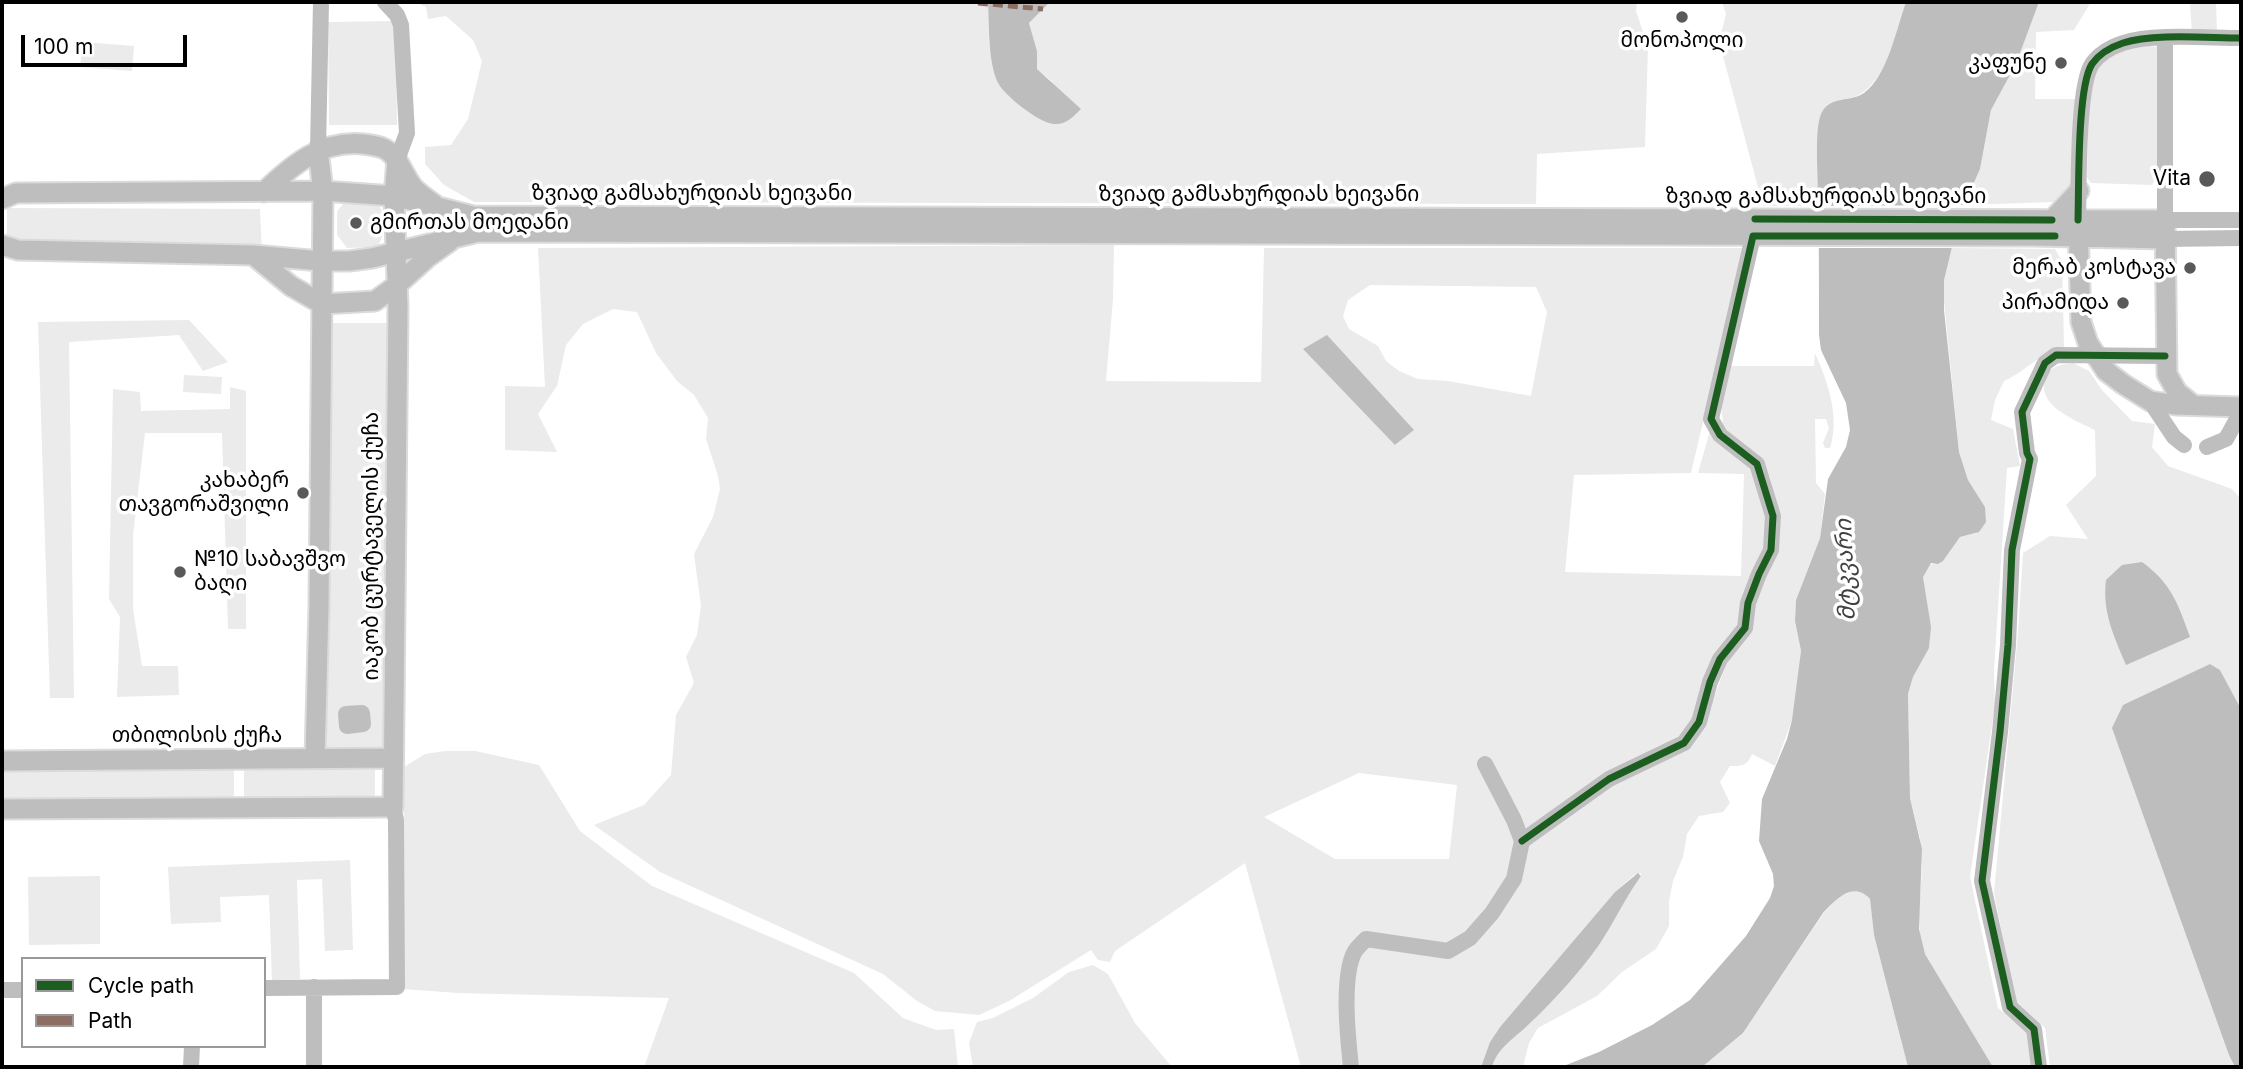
<!DOCTYPE html>
<meta charset="utf-8">
<style>
body{margin:0}
#map{position:relative;width:2243px;height:1069px;overflow:hidden;background:#fff;font-family:Inter,sans-serif}
canvas{display:block}
.frame{position:absolute;inset:0;border:4px solid #000;pointer-events:none}
.legend{position:absolute;left:21px;top:957px;width:245px;height:91px;box-sizing:border-box;background:#fff;border:2px solid #999;margin:0;padding:9px 12px;list-style:none;font-size:21px;color:#000}
.legend li{display:flex;align-items:center;gap:14px;height:35px}
.legend b{width:35px;border:2px solid #999}
.scale{position:absolute;left:21px;top:35px;width:166px;height:32px;box-sizing:border-box;border:4px solid #000;border-top:0;padding-left:9px;font-size:21px;line-height:24px;white-space:nowrap;color:#000;-webkit-text-stroke:5px #fff;paint-order:stroke}
</style>
<div id="map">
<canvas width="2243" height="1069"></canvas>
<div class="frame"></div>
<ul class="legend">
<li><b style="height:9px;background:#1b5e20"></b>Cycle path</li>
<li><b style="height:9px;background:#8d6e63"></b>Path</li>
</ul>
<div class="scale">100 m</div>
</div>
<script>
const ctx = document.querySelector('canvas').getContext('2d');
ctx.lineJoin = 'round';
function paint(path, color) { ctx.fillStyle = color; ctx.fill(path, 'evenodd'); }
function trace(path, color, width, dash) { ctx.strokeStyle = color; ctx.lineWidth = width; ctx.lineCap = dash ? 'butt' : 'round'; ctx.setLineDash(dash || []); ctx.stroke(path); }
function write(font, color, halo, rows, align = 'center') {
  ctx.font = font + ' Inter,"Noto Sans Georgian",sans-serif'; ctx.lineWidth = 7; ctx.setLineDash([]); ctx.textBaseline = 'middle'; ctx.strokeStyle = halo; ctx.fillStyle = color; for (const [text, x, y, turn = 0] of rows) {
    ctx.save(); ctx.translate(x, y); ctx.rotate((+turn || 0) * Math.PI / 180); ctx.textAlign = isNaN(turn) ? turn : align; if (halo) ctx.strokeText(text, 0, 0); ctx.fillText(text, 0, 0); ctx.restore();
  }
}
paint(new Path2D(`
 M415 2H988L989 45 1054 83 1037 69V51L1029 23 1050 2H1637L1636 11 1648 47 1645 147 1537 154 1536 204 474 202 444 185 425 164V147L451 145 468 119 482 61 473 40 446 16 428 19 426 7Z
 M1722 2H1906C1895 33 1885 95 1845 99L1818 140V206H1763L1719 41 1726 14Z
 M2039 2H2091L2074 30 2036 32 2035 99H2081L2073 184 2067 194 2053 202 1964 205 1980 169 1991 110 2016 64Z
 M2216 2 2217 33 2192 34 2190 3Z
 M396 21 397 125H329L328 22Z
 M83 42 134 46 132 71 80 67Z
 M2141 45 2159 47V173L2152 185 2091 183 2087 177 2089 81 2105 56Z
 M346 201H375C388 214 387 232 377 247L347 248 337 235V211Z
 M7 208 260 209 262 254 7 246Z
 M1114 245 1113 299 1106 381 1261 382 1264 248H1744L1691 473 1574 475 1565 572 1741 576 1744 474 1698 473 1711 427 1727 448 1755 466 1767 508 1766 543 1745 599 1740 631 1709 669 1696 718 1679 741 1654 754 1655 757 1684 743 1686 745 1704 725 1729 657 1748 631 1755 597 1777 551 1779 517 1770 478 1763 462 1724 432 1721 406 1728 366H1814L1815 353C1828 382 1840 417 1830 448H1825L1823 443 1829 428 1826 419H1815L1816 483 1825 494 1820 538 1796 600 1795 621 1801 651 1799 678 1792 720 1775 766 1752 754C1747 766 1743 766 1730 766L1720 782 1730 803 1723 812 1699 816 1687 834 1683 857 1673 881 1669 901V926L1656 949 1622 972 1597 996 1538 1028 1529 1043 1523 1067H1492C1497 1049 1513 1039 1526 1027 1551 1003 1579 973 1599 945 1614 923 1625 898 1641 876V873L1634 875 1615 892 1500 1027 1490 1042 1481 1067H1301L1245 863 1115 951 1110 962 1098 960 1091 950 1009 1001 979 1015 935 1011 917 1001 883 974 660 872 594 825 644 805 671 775 676 715 694 683 686 657 697 635 701 606 694 554 713 517 720 489 718 476 706 439 708 418 694 395 677 381 656 353 637 312 613 309 583 324 566 345 557 386 538 414 557 452 505 450V386L545 387 538 248ZM1370 285 1536 287 1547 312 1531 396 1448 381 1418 379 1399 371 1386 361 1378 346 1349 329 1343 316 1348 300ZM1327 336 1413 430 1396 445 1303 349ZM1359 773 1457 785 1449 859H1335L1264 817Z
 M1951 248 2055 249 2062 261 2064 347C2042 351 2025 372 2004 381L1995 400 1991 420 2013 429 2020 466 2007 468 1994 670 1995 704 1970 877 1998 1008 2028 1033 2032 1067H1993L1925 954 1920 942 1919 917 1922 867 1920 838 1910 798 1908 694 1913 677 1929 647 1930 642 1923 577 1929 565 1943 561 1960 537 1976 533 1985 507 1968 480 1959 452 1943 291 1945 268Z
 M189 320 228 362 203 371 179 335 69 342 74 698H50L38 322Z
 M324 323H389L387 751H323Z
 M2073 363 2089 371 2102 390 2132 421 2155 424 2152 447 2168 466 2232 489 2241 499V709L2220 670 2210 664 2173 682 2229 1055 2235 1067H2050L2045 1028 2015 1000 1994 893 2018 633 2023 553 2050 536 2088 539 2066 505 2096 476 2095 430C2077 421 2034 405 2046 378 2051 365 2060 365 2073 363ZM2106 580 2190 637 2161 649Z
 M184 375 222 377 221 394 183 392Z
 M230 387 246 391V629H228L222 433H145L133 535V609L142 666H178L179 695 117 697 120 617 109 599 113 389 140 392 141 411 230 409Z
 M445 751H475L539 765 580 831 652 886 854 973 903 1018 936 1030 954 1029 958 1067H644L669 998 458 993 403 989 404 767 425 754Z
 M375 763V801L244 803V765Z
 M234 765V801L2 802V766Z
 M350 860 353 950 325 951 322 879 297 880 300 979 272 980 269 895 220 897 221 922 171 924 168 867Z
 M100 876V944L29 945 28 877Z
 M1853 891 1862 892 1870 899 1874 935 1908 1067H1702L1743 1033 1823 914 1838 897Z
 M1093 965 1108 974 1135 1023 1172 1067H973L969 1043 977 1022 993 1018 1033 998 1069 972Z`), '#ebebeb');
paint(new Path2D(`
 M988 2H1050L1029 23 1037 51V69L1081 109C1073 117 1066 125 1054 124 1039 123 1005 96 998 83 988 62 989 24 988 2Z
 M1906 2H2039L2016 64 1991 110 1980 169 1960 214 1944 280V310L1959 452 1968 480 1985 507 1986 522 1979 532 1960 537 1943 561 1938 564 1931 563 1923 577 1931 627 1929 648 1913 677 1908 694 1910 798 1922 849 1919 929 1925 954 1993 1067H1908L1874 935 1870 899C1853 880 1835 900 1823 913L1743 1033 1702 1067H1561L1599 1052 1652 1025 1690 1000 1746 936 1770 898 1774 886 1773 874 1759 841 1762 799 1787 739 1792 720 1801 651 1795 621 1796 600 1820 538 1828 479 1846 447 1850 430 1846 403 1821 350 1819 335C1819 287 1819 239 1818 191 1818 174 1814 126 1822 112 1831 96 1851 102 1864 93 1887 77 1897 27 1906 2Z
 M1327 335 1414 430 1395 445 1303 349Z
 M2142 562C2172 584 2178 604 2190 637L2126 665C2114 636 2102 612 2106 580L2122 565Z
 M2210 664 2220 670 2241 709V1067H2235L2229 1055 2112 728 2123 705Z
 M1638 873 1641 876C1625 898 1614 923 1599 945 1580 972 1551 1004 1526 1027 1513 1039 1497 1049 1492 1067H1481L1490 1042 1500 1027 1615 892Z`), '#bdbdbd');
paint(new Path2D(`
 M1968 205 1954 248H1818V206Z`), '#fff');
const major = new Path2D(`
 M264 192C292 165 321 140 363 144 371 145 382 146 388 151 400 160 404 176 413 187 418 193 427 199 434 204
 M2 199 16 193 323 191 394 196 473 216 2165 220 2167 374 2177 392 2193 405
 M2052 220 2079 191
 M2078 226 2081 322 2088 343 2106 371 2123 384 2150 401 2176 405 2241 407
 M2 245 18 250 253 255 321 261H349L372 258 478 232 2033 236 2165 239
 M253 255 291 286 322 304 375 301 397 285 428 257 449 242
 M315 758 319 606 323 191 318 150
 M2 761 393 758
 M2 809 393 807 398 307 394 196 397 160`);
trace(major, '#dbdbdb', 23);
trace(new Path2D(`
 M385 2 397 15 401 25 407 133 397 160
 M2165 38V220H2241
 M318 150 321 2
 M2078 220C2079 189 2077 87 2092 64 2099 54 2111 47 2123 43 2153 33 2208 38 2241 38
 M2165 239 2241 238
 M2150 401 2174 437 2184 445
 M2207 447 2226 439 2241 412
 M362 713 363 724 347 726 346 714Z
 M1522 841 1609 779 1684 743 1699 722 1710 682 1720 659 1745 628 1748 603 1759 574 1771 550 1773 516 1757 464 1720 435 1711 419 1753 236
 M264 988 397 987 396 820 393 807
 M2 990H23
 M191 1067 192 1046
 M314 1067V987
 M1351 1067C1348 1039 1341 976 1355 951 1358 947 1363 942 1366 939L1448 951 1470 938 1492 913 1514 879 1522 841 1514 820 1485 764
 M2039 1067 2034 1029 2010 1007 1982 881 2000 732 2008 645 2012 550 2030 459 2027 453 2022 412 2045 363 2056 355 2165 356`), '#bebebe', 16);
trace(major, '#bebebe', 19);
trace(new Path2D(`
 M978 3 1043 9`), '#8d6e63', 5, [10, 5]);
trace(new Path2D(`
 M1755 219 2052 220
 M2078 220C2079 189 2077 87 2092 64 2099 54 2111 47 2123 43 2153 33 2208 38 2241 38
 M1522 841 1609 779 1684 743 1699 722 1710 682 1720 659 1745 628 1748 603 1759 574 1771 550 1773 516 1757 464 1720 435 1711 419 1753 236H2055
 M2039 1067 2034 1029 2010 1007 1982 881 2000 732 2008 645 2012 550 2030 459 2027 453 2022 412 2045 363 2056 355 2165 356`), '#1b5e20', 7);
for (const [x, y, r, color] of [
 [1682,17,7,"#595959"],
 [2061,63,7,"#595959"],
 [2207,179,9,"#595959"],
 [356,223,7,"#595959"],
 [2190,268,7,"#595959"],
 [2123,303,7,"#595959"],
 [303,493,7,"#595959"],
 [180,572,7,"#595959"]
]) { const dot = new Path2D(); dot.arc(x, y, r, 0, 2 * Math.PI); ctx.fillStyle = color; ctx.fill(dot); trace(dot, '#fff', 2.5); }
write('21px', '#000', '#fff', [
 ["მონოპოლი",1682,41,"center"],
 ["კაფუნე",2047,63],
 ["Vita",2191,179],
 ["გმირთას მოედანი",370,223,"left"],
 ["მერაბ კოსტავა",2176,268],
 ["პირამიდა",2109,303],
 ["კახაბერ",289,481],
 ["თავგორაშვილი",289,505],
 ["№10 საბავშვო",194,560,"left"],
 ["ბაღი",194,584,"left"]
], 'right');
write('21px', '#000', '#fff', [
 ["ზვიად გამსახურდიას ხეივანი",692,194],
 ["ზვიად გამსახურდიას ხეივანი",1259,195],
 ["ზვიად გამსახურდიას ხეივანი",1826,197],
 ["იაკობ ცურტაველის ქუჩა",372,546,-90],
 ["თბილისის ქუჩა",197,736]
]);
write('italic 23px', '#424242', '#fff', [
 ["მტკვარი",1846,570,-92]
]);
</script>
